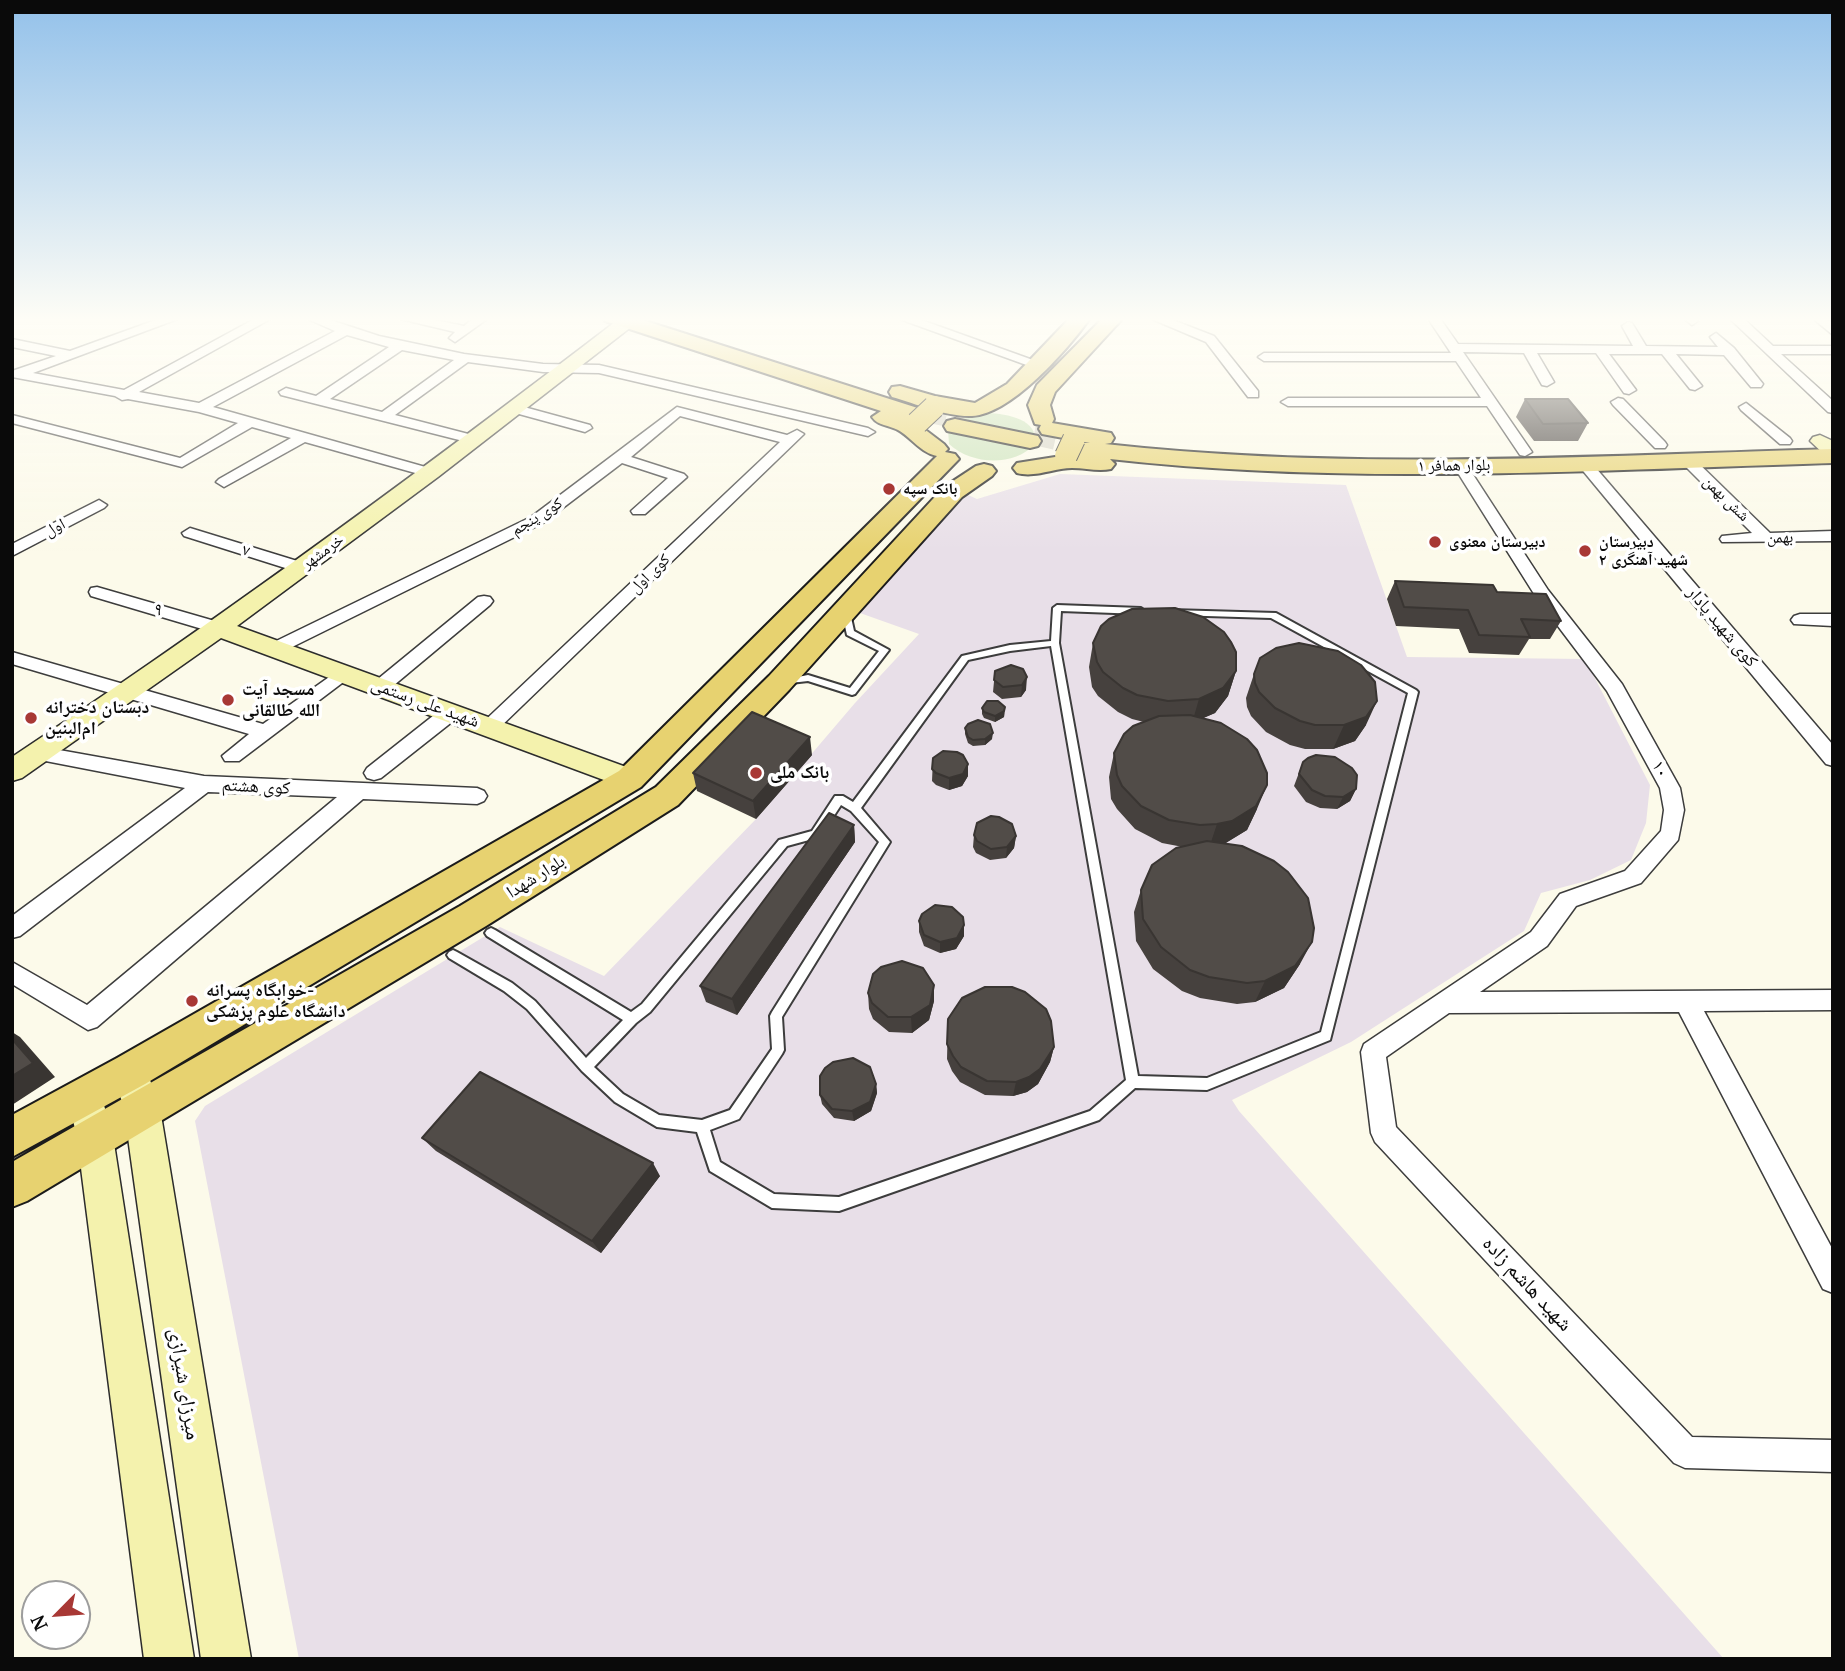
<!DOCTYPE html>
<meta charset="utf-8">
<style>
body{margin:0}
#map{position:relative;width:1845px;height:1671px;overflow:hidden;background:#fcfaea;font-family:"PT Serif",serif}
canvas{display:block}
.frame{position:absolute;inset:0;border:14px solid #0a0a0a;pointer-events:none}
.north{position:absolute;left:21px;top:1580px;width:70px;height:70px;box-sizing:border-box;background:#fff;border:2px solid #9d9d9d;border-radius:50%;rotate:245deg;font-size:19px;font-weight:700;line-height:28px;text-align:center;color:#0a0a0a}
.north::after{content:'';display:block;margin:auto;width:24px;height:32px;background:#a83835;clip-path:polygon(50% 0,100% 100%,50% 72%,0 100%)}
</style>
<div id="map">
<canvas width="1845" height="1671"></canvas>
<div class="frame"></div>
<div class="north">N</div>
</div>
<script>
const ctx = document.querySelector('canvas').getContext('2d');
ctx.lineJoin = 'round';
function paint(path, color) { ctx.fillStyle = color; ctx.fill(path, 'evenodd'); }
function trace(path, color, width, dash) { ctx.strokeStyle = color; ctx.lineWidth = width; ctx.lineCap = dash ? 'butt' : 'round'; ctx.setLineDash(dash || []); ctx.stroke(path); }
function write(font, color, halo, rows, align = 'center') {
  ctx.font = font + ' "PT Serif","Noto Naskh Arabic",serif'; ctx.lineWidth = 7; ctx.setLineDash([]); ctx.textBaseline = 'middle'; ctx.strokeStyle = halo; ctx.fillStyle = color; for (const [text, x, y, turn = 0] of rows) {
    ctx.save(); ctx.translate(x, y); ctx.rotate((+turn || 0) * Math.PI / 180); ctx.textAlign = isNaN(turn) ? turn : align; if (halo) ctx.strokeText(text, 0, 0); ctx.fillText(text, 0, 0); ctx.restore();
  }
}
paint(new Path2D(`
 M1060 474 1346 485 1407 657 1585 659 1650 785 1646 823 1631 860 1590 880 1541 893 1524 931 1351 1042 1232 1100 1239 1111 1724 1659H299L195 1121 205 1106 500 927 604 976 756 819 855 703 919 634 860 613 966 494 977 499Z`), '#e8dfe8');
paint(new Path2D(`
 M988 413C1007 414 1039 419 1035 444 1014 467 971 465 949 444L948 430C958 417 972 415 988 413Z`), '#cbe2b9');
trace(new Path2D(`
 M925 411 964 419
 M1034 434 1079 444`), '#d8d6c8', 22, [22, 11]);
const lane = new Path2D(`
 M1057 605 1141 608 1145 611 1141 614 1061 611 1059 643 1138 1076 1207 1078 1321 1032 1408 693 1271 618 1174 615 1171 614V610L1276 613 1416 690 1418 692 1330 1040 1207 1090 1135 1088 1099 1120 839 1211 772 1208 710 1171 697 1132 657 1127 615 1102 582 1071 527 1009 504 991 449 958 447 955 449 952 453 950 457 952 512 983 535 1001 586 1058 623 1020 487 936 485 933 487 930 491 928 495 930 631 1012 642 1004 779 840 812 831 835 796H843L853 802 962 656 1010 645 1051 641 1053 608ZM1051 646 1126 1080 1090 1111 839 1197 774 1194 720 1162 710 1130 739 1119 782 1054 784 1050 782 1017 890 842 861 808 968 660 1010 651ZM841 805 851 811 879 842 772 1012 770 1016 772 1049 730 1110 702 1120 659 1115 623 1094 594 1067 636 1023 650 1012 787 846 820 837Z
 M846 610 850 613 854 631 889 650 855 694 852 695 808 681 782 684 780 682 782 680 808 675 850 688 879 651 847 635 842 613Z`);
const street = new Path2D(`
 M164 317H183L33 373 124 390 258 317H274L139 392 199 403 335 331 303 317H321L379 336 464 354 543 364 599 365 868 428 875 432 868 436 599 373 543 372 468 362 395 415 480 437 482 440 475 444 281 395 279 392 286 388 316 396 389 347 347 335 213 407 436 470 438 473 436 476H426L305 442 224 487 216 482 219 479 291 438 252 427 182 467 12 423V415L180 458 238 423 199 412 128 399 122 400 115 396 12 377V371L56 356 12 347V339L70 351ZM402 350 454 360 382 412 330 399Z
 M392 317H420L464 326 475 317H490L455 342 449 338 455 332Z
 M894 317H913L1044 364 1037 368 1032 367Z
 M1147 317H1165L1214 336 1258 391V397H1248L1206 342Z
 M1427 317H1439L1458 344 1633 346 1622 326 1628 322 1632 323 1646 346 1718 347 1710 337 1716 333 1734 348 1763 384 1761 387H1751L1724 355 1676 354 1702 386 1695 390 1690 389 1662 354H1609L1636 390 1629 394 1624 393 1596 353H1537L1554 382 1547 386 1542 385 1524 353 1463 352 1532 452 1525 456 1520 455 1487 406H1288L1281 402 1288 398H1481L1456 361H1264L1258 357 1264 353H1451Z
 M1682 317H1695L1698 321 1692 325Z
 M1728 317H1742L1773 346H1833V354H1781L1833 401V413L1828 412Z
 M1811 317H1825L1833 324V335Z
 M1618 398 1623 399 1665 442 1667 445 1665 448H1655L1613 405 1611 402Z
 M1746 403 1790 438 1792 441 1790 444H1780L1741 410 1739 407Z
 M513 404 590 425 592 428 585 432 508 411 506 408Z
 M677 407 787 435 797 430 804 434 495 732H481L478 727 780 442 680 416 631 457 684 474 687 477 645 514H633L631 511 668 478 622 463 543 523 282 652H270L267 648 270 644 531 517Z
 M1686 455 1691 456 1770 533 1833 531V541L1722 542 1720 539 1722 536 1752 533 1681 462 1679 459 1681 456Z
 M1584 459 1589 460 1833 745V766L1826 764 1579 466 1577 463 1579 460Z
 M1465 469 1472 473 1548 590 1622 684 1680 788 1684 810 1678 840 1641 883 1576 906 1547 946 1480 992 1833 990V1010L1704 1011 1833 1250V1293L1823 1289 1679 1012 1449 1013 1386 1057 1396 1127 1692 1437 1833 1440V1472L1685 1468 1674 1463 1375 1142 1371 1133 1361 1052 1364 1044 1531 932 1560 894 1625 871 1661 831 1664 810 1660 788 1607 691 1536 597 1458 473Z
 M99 500 107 505 104 508 12 556V544Z
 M190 528 307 564 309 568 301 573 184 536 182 533Z
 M97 587 225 624 228 628 219 634 91 596 89 592 91 588Z
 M484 596 490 597 493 601 490 605 387 691H373L371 687 373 683 478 597Z
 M1800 614H1833V626L1794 624 1791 620 1794 616Z
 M12 652 263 724 339 670H351L354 674 239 761H225L222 756 249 734 12 664Z
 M450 706 457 708 459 713 457 718 381 778 374 780 367 778 364 773 367 768 443 708Z
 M37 746 204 776 477 788 484 791 487 796 484 801 477 804 363 799 97 1027 88 1030 12 984V962L87 1005 337 797 208 792 20 936 12 938V916L185 788 30 758 27 753 30 748Z`);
const secondary = new Path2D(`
 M625 318 634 323 631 327 438 477 237 626 640 772 644 779 640 786 630 790 620 786 221 638 22 778 12 781V757C220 619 421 471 619 319Z
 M1820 435 1833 441V458L1826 456 1810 441 1813 437Z
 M137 1075 150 1080 160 1109 251 1659H201L124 1109 119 1092 124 1080Z
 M85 1079 98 1084 113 1137 194 1659H144L77 1137 67 1096 72 1084Z`);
const primary = new Path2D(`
 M603 317H633L927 411 930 416 927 421 915 422 944 444 948 449 945 452 955 454 959 459 641 787 145 1084 12 1157V1115L117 1058 619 771 937 456C921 453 912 438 898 430 889 425 878 426 872 417L881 411 605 321Z
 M1071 317H1091C1068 349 1012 414 972 416 946 417 917 404 892 397L889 392 892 387 900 386 935 396 975 403 1007 384Z
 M1104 317H1124L1055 392 1050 405 1054 419 1052 423 1111 433 1114 438 1111 443 1105 444C1347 471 1590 456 1833 449V463C1592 470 1350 486 1110 459L1115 464 1111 469C1098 472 1086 468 1072 468 1054 468 1035 478 1017 473L1013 468 1017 463 1074 454 1066 448 1069 443H1090L1042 434 1039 429 1041 425 1035 424 1028 405 1037 385Z
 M955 419 1038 436 1041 441 1038 446 1030 448 947 431 944 426 947 421Z
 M984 464 992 466 996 471 992 476 962 497 789 690 678 805 486 926 27 1201 12 1207V1162L460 906 656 787 769 676 944 487 976 466Z`);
trace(lane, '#3d3d3d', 4);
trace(street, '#3d3d3d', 3);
trace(secondary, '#2c2c2c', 3);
trace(primary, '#1b1b1b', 4);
paint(lane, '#fff');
paint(street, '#fff');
paint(secondary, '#f4f2ad');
paint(primary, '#e7d270');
const primaryBridge = new Path2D(`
 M917 423 934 407
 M1066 456 1074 439`);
trace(primaryBridge, '#1b1b1b', 24, []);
trace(primaryBridge, '#e7d270', 22);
paint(new Path2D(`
 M1525 399 1588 423 1578 441H1534L1516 417Z
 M1395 581 1497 592 1561 621 1550 639H1529L1519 655 1469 653 1459 629 1396 626 1387 599Z
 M1093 643 1236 671 1228 696 1215 713 1203 718 1257 809 1247 830 1224 844 1300 964 1284 988 1255 1002 1237 1004 1200 998 1182 991 1153 969 1136 941 1134 912 1141 890 1183 847 1162 843 1135 829 1117 809 1111 799 1109 777 1114 753 1144 722 1132 719 1118 712 1098 696 1092 687 1089 667Z
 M1011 665 1026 690 1021 697 1002 699 993 692 995 671Z
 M1254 674 1366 725 1355 741 1333 749H1305L1290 745 1266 732 1251 716 1247 707 1246 698Z
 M1005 707 1004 717 995 722 984 718 982 714V708Z
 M965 728 992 739 985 745 973 746 968 743 965 734Z
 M812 755 756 819 697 791 693 773Z
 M933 758 968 764V776L962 786 949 790 936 785 932 781Z
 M1303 762 1356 789 1350 801 1337 809 1320 808 1306 802 1294 786Z
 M854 825 855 842 737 1015 706 1002 700 986Z
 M974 835 1016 836 1014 848 1006 858 990 860 976 853 973 847Z
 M919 921 964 925V936L956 949 940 953 924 946 919 932Z
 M868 993 934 1001 929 1020 912 1033 889 1032 873 1019 869 1009Z
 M948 1019 1054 1047 1050 1062 1038 1084 1027 1092 1013 1096 985 1095 960 1082 952 1071 947 1059Z
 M876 1084 877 1093 871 1111 854 1121 834 1118 822 1104 820 1095Z
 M422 1138 660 1176 601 1253 436 1151Z`), '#46413e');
paint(new Path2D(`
 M1236 671 1228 696 1215 713 1192 723 1199 699Z
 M1027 677 1026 690 1021 697 1022 685Z
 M1377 701 1366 725 1355 741 1333 749 1344 725Z
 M1005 707 1004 717 995 722V716Z
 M993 733 992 739 985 745V739Z
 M810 737 812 755 756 819 753 801Z
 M968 764V776L962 786 949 790V778Z
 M1267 785 1257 809 1247 830 1224 844 1209 848 1217 824Z
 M1356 789 1350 801 1337 809 1343 797Z
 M854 825 855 842 737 1015 732 999Z
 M1016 836 1014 848 1006 858 1007 847Z
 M964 925V936L956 949 940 953V942Z
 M1312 942 1300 964 1284 988 1255 1002 1265 981Z
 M934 985V1001L929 1020 912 1033 911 1017Z
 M12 1032 20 1037 55 1077 12 1105Z
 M1054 1047 1050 1062 1038 1084 1027 1092 1013 1096 1016 1082Z
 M876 1084 877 1093 871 1111 854 1121 852 1111Z
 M653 1163 660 1176 601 1253 592 1241Z`), '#393532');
const building = new Path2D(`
 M1525 399H1568L1588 423 1543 424Z
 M1395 581 1493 585 1497 592 1546 594 1561 621 1521 619 1530 637 1479 635 1468 610 1404 607Z
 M1175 608 1203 617 1224 632 1231 642 1236 652V671L1223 688 1199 699 1168 701 1137 695 1123 688 1103 672 1097 662 1093 643 1101 626 1109 619 1132 609Z
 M1299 643 1338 651 1361 665 1375 682 1377 701 1366 717 1344 725H1315L1300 721 1275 708 1259 692 1255 683 1254 674 1260 658 1276 648Z
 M1011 665 1023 669 1027 677 1022 685 1003 687 994 680 995 671Z
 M987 701H998L1005 707 1004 711 995 716 984 712 982 708Z
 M752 712 810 737 753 801 693 773Z
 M1190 715 1221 723 1247 739 1257 750 1267 773V785L1256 806 1232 821 1217 824 1200 825 1169 820 1141 806 1122 786 1117 775 1114 753 1124 734 1133 726 1159 716Z
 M978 720 990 724 993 733 985 739 973 740 968 737 965 728 968 724Z
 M943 751 957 752 963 755 968 764 963 774 949 778 936 773 932 769 933 758Z
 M1316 755 1335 757 1352 768 1357 775 1356 789 1343 797 1325 796 1312 790 1299 774 1303 762 1308 758Z
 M829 813 854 825 732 999 700 986Z
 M991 816 999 817 1012 824 1016 836 1007 847 991 849 977 841 974 835 977 823Z
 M1207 841 1242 846 1274 861 1288 872 1308 898 1314 928 1312 942 1295 966 1265 981 1247 983 1209 977 1190 970 1161 947 1143 919 1141 890 1152 865 1176 848Z
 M935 905 952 907 963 917 964 925 957 938 940 942 924 935 919 921 922 914Z
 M902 961 923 968 934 985 930 1005 911 1017H888L872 1003 868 993 873 974 881 967Z
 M985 987H1012L1025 992 1046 1009 1051 1021 1054 1047 1040 1069 1029 1077 1016 1082 987 1081 961 1067 953 1056 947 1044 948 1019 962 998Z
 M12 1039 33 1063 12 1076Z
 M853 1058 870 1067 876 1084 870 1102 852 1111 832 1109 820 1095V1076L825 1068 833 1062Z
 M480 1072 653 1163 592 1241 422 1138Z`);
paint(building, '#514c48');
trace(building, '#393532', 2);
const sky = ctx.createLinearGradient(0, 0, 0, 551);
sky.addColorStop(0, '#93c1ea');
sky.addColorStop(0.58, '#fefdf6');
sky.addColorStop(1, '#fefdf600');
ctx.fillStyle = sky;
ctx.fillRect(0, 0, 1845, 551);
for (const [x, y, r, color] of [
 [889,489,7,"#a83835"],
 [1435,542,7,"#a83835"],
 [1585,551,7,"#a83835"],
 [228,700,7,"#a83835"],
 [31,718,7,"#a83835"],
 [756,773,7,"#a83835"],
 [192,1001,7,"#a83835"]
]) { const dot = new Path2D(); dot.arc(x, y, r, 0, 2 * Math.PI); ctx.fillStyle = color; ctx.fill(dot); trace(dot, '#fff', 2.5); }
write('16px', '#0a0a0a', '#fff', [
 ["بلوار همافر ۱",1454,466,-1],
 ["شش بهمن",1726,499,44],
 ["کوی پنجم",537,517,-32],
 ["اول",55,528,-28],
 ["بهمن",1780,538,-2],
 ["۷",246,551,17],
 ["خرمشهر",323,552,-36],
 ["کوی اول",650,574,-44]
]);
write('bold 16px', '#0a0a0a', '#fff', [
 ["بانک سپه",903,489],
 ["دبیرستان معنوی",1449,542],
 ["دبیرستان",1599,542],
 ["شهید آهنگری ۲",1599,560]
], 'left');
write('18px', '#0a0a0a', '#fff', [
 ["۹",158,610,16],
 ["کوی شهید پادار",1722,627,50],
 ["شهید علی رستمی",425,703,20],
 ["۱۰",1660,769,61],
 ["کوی هشتم",256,787,3],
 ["بلوار شهدا",536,877,-32]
]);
write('bold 18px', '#0a0a0a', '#fff', [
 ["مسجد آیت",242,690],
 ["الله طالقانی",242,711],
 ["دبستان دخترانه",45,708],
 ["ام‌البنین",45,729],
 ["بانک ملی",770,773],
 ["خوابگاە پسرانە-",206,991],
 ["دانشگاە علوم پزشکی",206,1012]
], 'left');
write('21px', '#0a0a0a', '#fff', [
 ["شهید هاشم زاده",1527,1284,47],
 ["میرزای شیرازی",184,1384,81]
]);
</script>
